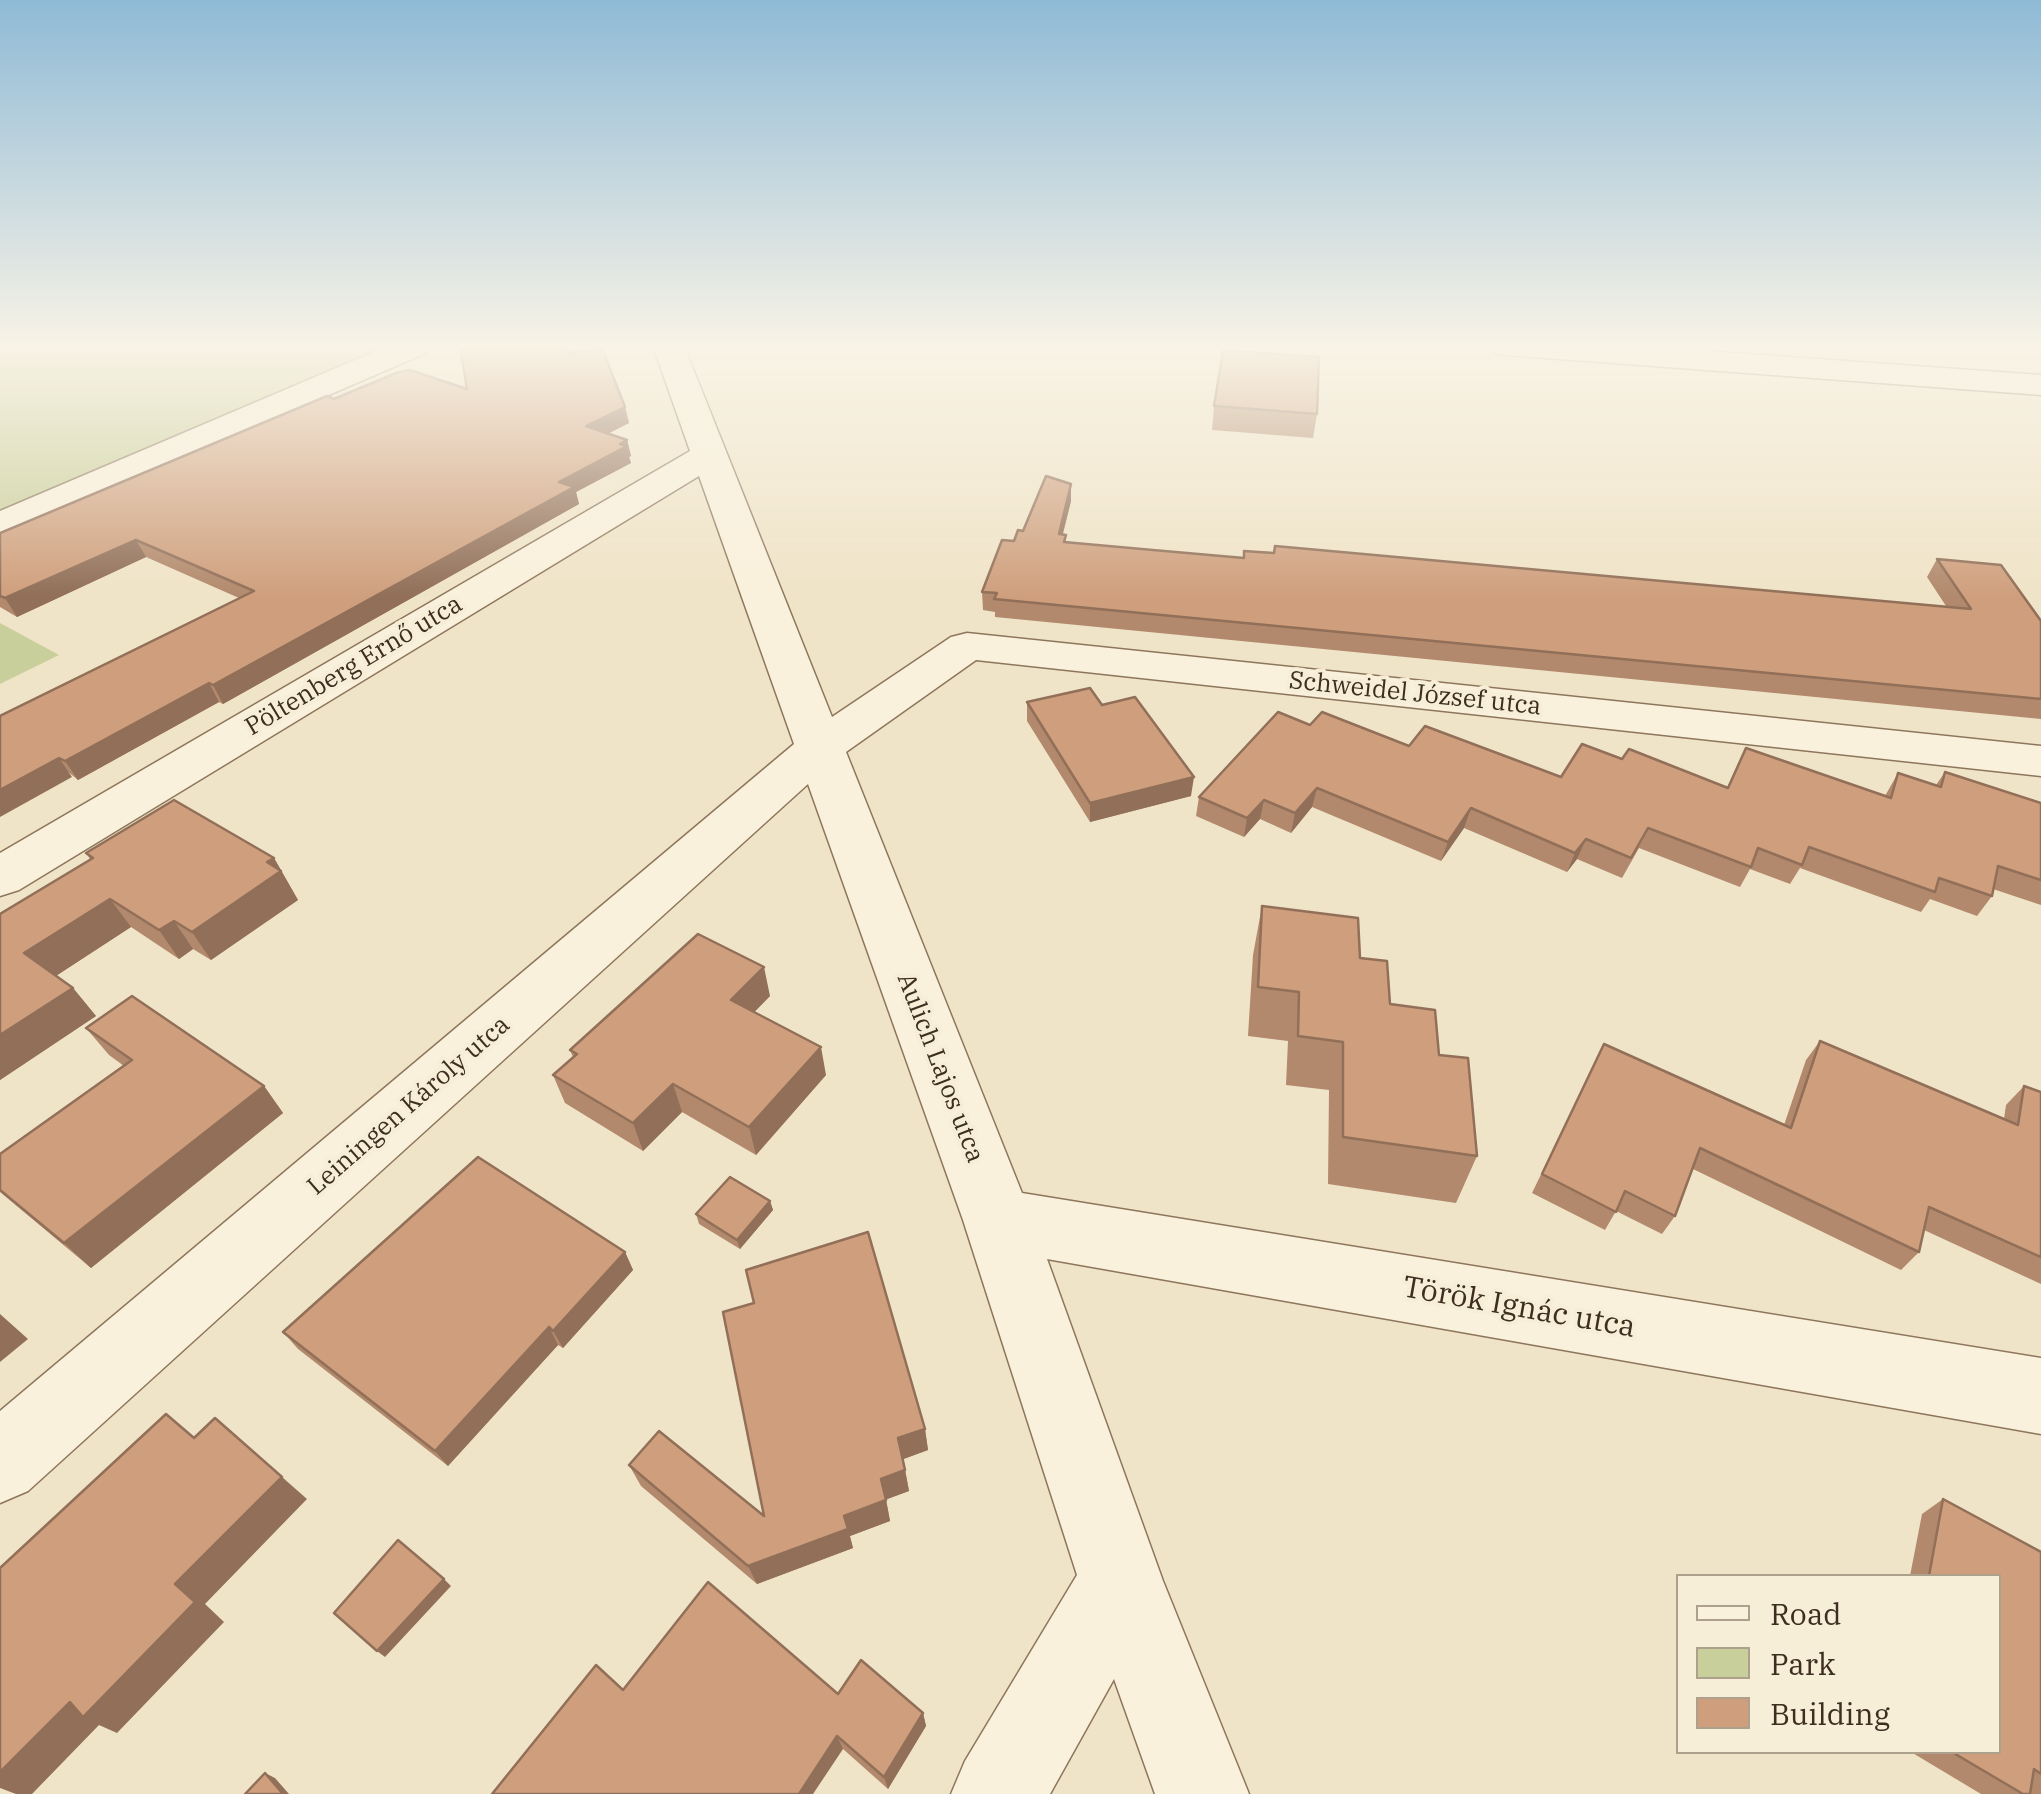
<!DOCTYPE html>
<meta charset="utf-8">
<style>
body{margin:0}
#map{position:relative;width:2041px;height:1794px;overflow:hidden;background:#f0e4c8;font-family:"IBM Plex Serif",serif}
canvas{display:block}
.legend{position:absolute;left:1676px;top:1574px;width:325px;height:180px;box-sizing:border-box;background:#f7eed8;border:2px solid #ada18e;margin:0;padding:12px 18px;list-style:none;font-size:30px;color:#3d2e20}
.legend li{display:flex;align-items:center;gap:20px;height:50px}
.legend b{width:50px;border:2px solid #ada18e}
</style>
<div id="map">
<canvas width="2041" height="1794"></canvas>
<ul class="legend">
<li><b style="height:12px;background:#faf1dc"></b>Road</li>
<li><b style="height:28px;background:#c9cf9b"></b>Park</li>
<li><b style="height:28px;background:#cf9f7d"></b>Building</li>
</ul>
</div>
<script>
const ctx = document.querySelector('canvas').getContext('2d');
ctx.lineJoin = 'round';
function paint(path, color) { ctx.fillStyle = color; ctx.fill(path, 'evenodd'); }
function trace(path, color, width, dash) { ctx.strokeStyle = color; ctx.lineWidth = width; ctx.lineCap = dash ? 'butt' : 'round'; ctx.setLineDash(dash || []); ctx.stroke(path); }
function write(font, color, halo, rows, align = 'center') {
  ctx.font = font + ' "IBM Plex Serif",serif'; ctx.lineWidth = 8; ctx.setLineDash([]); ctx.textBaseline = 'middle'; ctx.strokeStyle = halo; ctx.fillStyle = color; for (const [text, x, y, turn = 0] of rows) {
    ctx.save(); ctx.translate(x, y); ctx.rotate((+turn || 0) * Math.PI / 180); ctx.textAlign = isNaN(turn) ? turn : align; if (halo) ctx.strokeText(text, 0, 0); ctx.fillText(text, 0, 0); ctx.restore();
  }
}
paint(new Path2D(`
 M0 346H400L0 512Z
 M0 623 59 655 0 684Z`), '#c9cf9b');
const street = new Path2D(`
 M388 346H430L426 353 0 537V511Z
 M653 346H684L832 717 951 637 967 633 2041 746V776L976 660 846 752 1022 1193 2041 1358V1434L1047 1259 1163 1581 1249 1794H1155L1114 1679 1050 1794H951L965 1761 1077 1575 963 1220 808 784 28 1491 0 1503V1411L794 744 699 476 19 890 0 896V853L690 451Z
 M1490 346H1637L2041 375V395L1505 355 1494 353Z`);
trace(street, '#8d765c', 3);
paint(street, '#faf1dc');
paint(new Path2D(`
 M568 353 625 407 629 423 608 433 627 440 631 456 629 457 631 463 576 492 579 504 223 704 219 702 78 780 0 716 239 598 146 557 17 617 0 607V533L334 399 467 389Z
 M1214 406 1317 414 1313 438 1212 430Z
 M1071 501 1063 534 1066 535V542L1244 558 1946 606 1927 577 1937 559 2041 621V719L995 617V612L983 610 982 592 1014 541 1023 531Z
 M1027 702 1102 705 1191 796 1090 822 1027 721Z
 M1310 725 1561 777 1622 759 1727 788 1746 748 1885 796 1898 773 1936 785 1945 772 2041 803V905L1993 889 1992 896 1977 916 1930 899 1921 912 1800 868 1790 884 1750 869 1740 887 1639 848 1622 878 1577 859 1567 872 1464 828 1441 861 1312 807 1291 833 1260 819 1244 837 1196 816 1199 797Z
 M86 853 274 858 298 900 211 960 193 949 179 959 131 927 56 976 73 988 96 1016 0 1080V914L90 859Z
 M1262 906 1360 958 1390 1004 1439 1055 1477 1156 1456 1203 1328 1184 1329 1090 1286 1085 1288 1041 1248 1036 1253 955Z
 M770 996 754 1012 826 1075 756 1155 682 1112 643 1151 565 1103 553 1075 573 1057 570 1050Z
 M86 1028 264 1086 283 1113 91 1268 0 1192V1154L124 1066 109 1055Z
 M1820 1041 2004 1119 2006 1105 2024 1086 2041 1092V1284L1924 1230 1919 1252 1901 1270 1693 1169 1675 1216 1662 1234 1616 1211 1605 1230 1532 1193 1604 1044 1784 1125 1806 1060Z
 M770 1201 773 1210 740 1249 699 1224 696 1214Z
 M625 1252 633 1270 563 1348 558 1345 448 1466 298 1349 283 1332Z
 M925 1429 928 1450 903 1459 909 1491 886 1499 890 1521 850 1536 853 1548 757 1584 641 1486 629 1465 764 1516Z
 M1943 1499 2041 1552V1794H1981L1911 1752H1998V1576H1910L1922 1514Z
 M623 1690 838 1694 923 1713 926 1726 888 1789 843 1749Z`), '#b2896c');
paint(new Path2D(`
 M625 407 629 423 590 443 586 426Z
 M627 440 631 456 629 457 631 463 576 492 579 504 223 704 213 685 559 482Z
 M1071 484V501L1058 552 1059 534Z
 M136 540 146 557 17 617 5 598Z
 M209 683 219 702 78 780 65 761Z
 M59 758 72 777 0 817V790Z
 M1194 777 1191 796 1090 822V803Z
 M1317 788 1312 807 1291 833 1295 813Z
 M1264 800 1260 819 1244 837 1247 818Z
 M1471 808 1464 828 1441 861 1448 842Z
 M1586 839 1577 859 1567 872 1575 853Z
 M274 858 298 900 211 960 192 932Z
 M110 899 131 927 48 981 24 953Z
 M174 921 193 949 179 959 159 930Z
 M764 967 770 996 738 1029 731 1000Z
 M73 988 96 1016 0 1080V1035Z
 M821 1047 826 1075 756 1155 749 1127Z
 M673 1084 682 1112 643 1151 633 1123Z
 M264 1086 283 1113 91 1268 64 1243Z
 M770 1201 773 1210 740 1249 737 1240Z
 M625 1252 633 1270 563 1348 553 1331Z
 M0 1314 28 1339 0 1362Z
 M549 1327 558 1345 448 1466 435 1451Z
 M925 1429 928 1450 901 1460 898 1438Z
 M905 1470 909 1491 885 1500 881 1479Z
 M282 1477 307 1499 205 1604 224 1622 117 1733 99 1725 32 1794H16L0 1788V1772L175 1584Z
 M886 1500 890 1521 850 1536 844 1516Z
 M848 1529 853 1548 757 1584 748 1566Z
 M444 1579 451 1586 385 1657 377 1651Z
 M923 1713 926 1726 888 1789 884 1777Z
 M837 1736 843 1749 813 1794H799Z
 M265 1773 275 1778 289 1794H283Z`), '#916f58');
const building = new Path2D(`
 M460 346H565L568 353 602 348 625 407 586 426 627 440 620 444 627 446 559 482 574 487 213 685 209 683 65 761 59 758 0 790V716L254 591 136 540 5 598 0 596V533L327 396 334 399 396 373 410 370 467 389Z
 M1223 350 1319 357 1317 414 1214 406Z
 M1046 476 1071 484 1059 534 1066 535 1064 542 1153 550 1244 558V551L1274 553 1275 546 1971 609 1937 559 2001 565 2041 621V699L994 599 997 593 982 592 1002 540 1014 541 1018 530 1023 531Z
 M1090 688 1102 705 1135 697 1194 777 1090 803 1027 702Z
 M1278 712 1310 725 1322 712 1409 746 1425 726 1561 777 1582 744 1622 759 1629 749 1728 788 1746 748 1891 798 1898 773 1941 787 1945 772 2041 803V880L1998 866 1992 896 1939 878 1935 892 1809 847 1802 865 1758 848 1751 867 1648 828 1631 858 1586 839 1575 853 1471 808 1448 842 1317 788 1295 813 1264 800 1247 818 1199 797Z
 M174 800 274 858 267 862 281 871 192 932 174 921 159 930 110 899 24 953 73 988 0 1035V914L93 858 86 853Z
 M1262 906 1358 918 1360 958 1387 961 1390 1004 1435 1010 1439 1055 1468 1058 1477 1156 1343 1137V1042L1298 1036 1299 992 1258 987Z
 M698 934 764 967 731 1000 821 1047 749 1127 673 1084 633 1123 553 1075 577 1054 570 1050Z
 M132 996 264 1086 64 1243 0 1190V1154L132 1060 86 1028Z
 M1820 1041 2018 1125 2024 1086 2041 1092V1257L1929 1207 1919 1252 1700 1148 1675 1216 1625 1191 1616 1212 1542 1174 1604 1044 1791 1128Z
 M478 1157 625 1252 553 1331 549 1327 435 1451 283 1332Z
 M730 1177 770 1201 737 1240 696 1214Z
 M868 1232 925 1429 898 1438 905 1470 881 1479 886 1500 844 1516 848 1529 748 1566 629 1465 659 1431 764 1516 723 1312 754 1303 746 1270Z
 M166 1414 194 1438 215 1418 282 1477 175 1584 195 1602 83 1717 70 1702 0 1772V1568Z
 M1943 1499 2041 1552V1774L2034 1769 2030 1794H2023L1952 1752H1998V1576H1929Z
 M398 1540 444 1579 377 1651 334 1613Z
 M708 1582 838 1694 861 1660 923 1713 884 1777 837 1736 799 1794H492L596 1665 623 1690Z
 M265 1773 283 1794H245Z`);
paint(building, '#cf9f7d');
trace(building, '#916f58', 2.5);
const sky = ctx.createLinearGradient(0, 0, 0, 597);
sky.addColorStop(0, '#8fbad6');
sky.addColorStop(0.58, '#f8f3e6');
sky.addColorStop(1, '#f8f3e600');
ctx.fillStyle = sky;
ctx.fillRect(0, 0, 2041, 597);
write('25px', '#3d2e20', '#f7eed8', [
 ["Pöltenberg Ernő utca",354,666,-31],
 ["Schweidel József utca",1415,694,6],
 ["Aulich Lajos utca",940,1068,69],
 ["Leiningen Károly utca",409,1106,-41]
]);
write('30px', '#3d2e20', '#f7eed8', [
 ["Török Ignác utca",1519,1308,10]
]);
</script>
